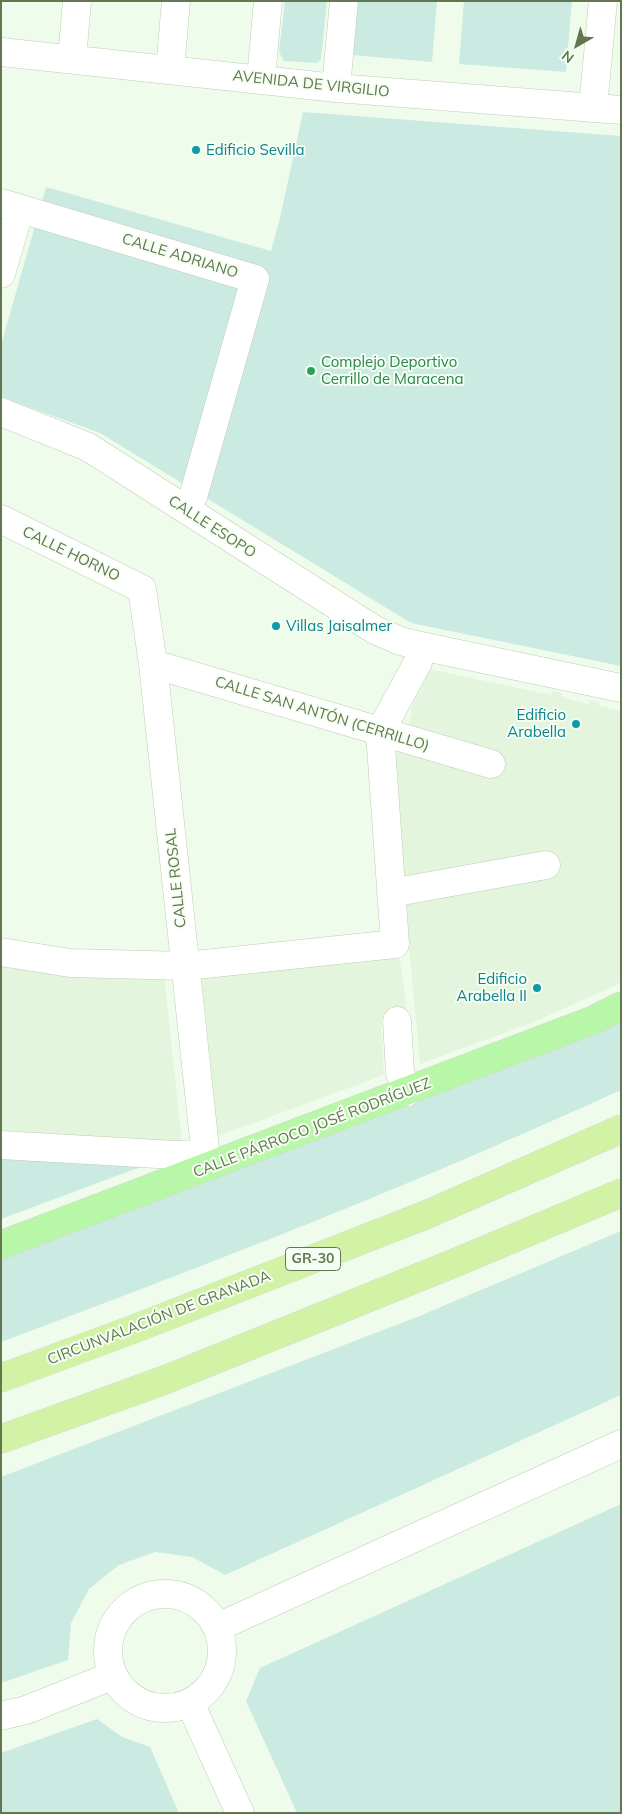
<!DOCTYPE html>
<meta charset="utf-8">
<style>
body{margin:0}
#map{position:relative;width:622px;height:1814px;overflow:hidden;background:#effcec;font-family:Mulish,sans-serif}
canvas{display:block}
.frame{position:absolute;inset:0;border:2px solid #62774f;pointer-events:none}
.north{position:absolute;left:552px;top:20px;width:50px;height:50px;-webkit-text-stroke:4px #f5fef2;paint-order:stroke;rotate:218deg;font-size:14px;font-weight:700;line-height:20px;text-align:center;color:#62774f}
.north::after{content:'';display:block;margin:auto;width:18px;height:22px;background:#62774f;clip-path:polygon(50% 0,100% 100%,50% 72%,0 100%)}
</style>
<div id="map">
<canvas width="622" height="1814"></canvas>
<div class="frame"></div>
<div class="north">N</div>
</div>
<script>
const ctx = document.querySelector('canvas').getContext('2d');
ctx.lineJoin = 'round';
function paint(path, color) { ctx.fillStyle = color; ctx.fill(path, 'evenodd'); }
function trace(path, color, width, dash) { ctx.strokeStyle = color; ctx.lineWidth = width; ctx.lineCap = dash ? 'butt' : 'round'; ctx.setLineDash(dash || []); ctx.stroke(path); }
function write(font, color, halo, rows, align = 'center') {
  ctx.font = font + ' Mulish,sans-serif'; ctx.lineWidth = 4; ctx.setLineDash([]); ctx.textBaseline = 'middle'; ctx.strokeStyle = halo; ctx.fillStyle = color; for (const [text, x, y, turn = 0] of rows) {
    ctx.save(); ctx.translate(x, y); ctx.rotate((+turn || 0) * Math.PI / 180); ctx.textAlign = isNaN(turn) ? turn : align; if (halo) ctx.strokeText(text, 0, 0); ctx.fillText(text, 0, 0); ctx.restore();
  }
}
paint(new Path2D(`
 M430 669 551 695 553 691 562 693V697L589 704 590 700 599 702V706L621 711V983L534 1022 420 1064 404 894 558 869 555 854 404 880 393 744 406 732 412 712 410 711Z
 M399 951 407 1013 381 1019 384 1075 218 1136 201 974Z
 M1 958 164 973 182 1144 1 1135Z`), '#e4f5dd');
paint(new Path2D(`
 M285 1H327L321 59 317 63 284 61 279 52Z
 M357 1H437L432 62 353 55Z
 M464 1H572L566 72 459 64Z
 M303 112 621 136V666L411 623 100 433 1 397V345L46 187 271 251 280 218Z
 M621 1019V1090C418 1183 210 1264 1 1342V1259L519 1063Z
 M1 1154 154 1162 1 1219Z
 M621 1231V1395L225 1575 192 1557 155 1552 119 1565 89 1589 71 1623 68 1660 1 1683V1477L417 1317Z
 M621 1504V1813H297L246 1701 260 1668Z
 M97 1719 122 1737 150 1747 179 1813H1V1753Z`), '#caeae2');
const minor = new Path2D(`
 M1 52 336 88 621 110
 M72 59 77 1
 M170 70 176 1
 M261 79 268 1
 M336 88 344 1
 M593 108 603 1
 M1 203 255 279 193 497
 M1 274 20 209
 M1 412 88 447 375 630 400 641 421 646 621 688
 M1 519 142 589 153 664 207 1167
 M153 664 491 764
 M380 732 418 662 421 646
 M391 893 546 865
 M1 952 70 963 186 966 395 944 380 732
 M397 1021 400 1073 407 1092
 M1 1145 175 1155 206 1154
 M108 1651a57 57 0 1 1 114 0a57 57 0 1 1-114 0Z
 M218 1627 621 1444
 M190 1703 240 1813
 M1 1716 26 1710 112 1676`);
const major = new Path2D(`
 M1 1245 593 1020 621 1006`);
const highway = new Path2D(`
 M1 1378 134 1329 428 1214 621 1129
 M1 1439 162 1381 452 1264 621 1193`);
trace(minor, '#bcceb1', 29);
trace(major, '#d3d9ce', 29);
trace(highway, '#d3d9ce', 29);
trace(minor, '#fff', 28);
trace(major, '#b9f7a8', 28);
trace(highway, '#d2f3a6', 28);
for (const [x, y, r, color] of [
 [196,150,5,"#0f9aa8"],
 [311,371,5,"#2e9e5b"],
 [276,626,5,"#0f9aa8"],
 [576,724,5,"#0f9aa8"],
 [537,988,5,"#0f9aa8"]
]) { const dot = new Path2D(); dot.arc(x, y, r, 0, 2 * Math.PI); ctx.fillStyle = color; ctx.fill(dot); trace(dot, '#f5fef2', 2); }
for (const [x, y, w] of [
 [313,1259,55]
]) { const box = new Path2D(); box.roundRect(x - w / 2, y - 11.5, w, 23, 4); ctx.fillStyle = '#f5fef2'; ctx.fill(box); trace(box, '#62774f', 1); }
write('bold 14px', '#62774f', null, [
 ["GR-30",313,1259]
]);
write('15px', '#62774f', '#f5fef2', [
 ["AVENIDA DE VIRGILIO",311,84,6],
 ["CALLE ADRIANO",180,256,17],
 ["CALLE ESOPO",212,527,33],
 ["CALLE HORNO",71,554,26],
 ["CALLE SAN ANTÓN (CERRILLO)",322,714,17],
 ["CALLE ROSAL",176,878,-96],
 ["CALLE PÁRROCO JOSÉ RODRÍGUEZ",312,1128,-21],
 ["CIRCUNVALACIÓN DE GRANADA",159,1318,-21]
]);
write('15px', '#0d838f', '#f5fef2', [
 ["Edificio Sevilla",206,150],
 ["Villas Jaisalmer",286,626],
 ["Edificio",566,715,"right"],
 ["Arabella",566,732,"right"],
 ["Edificio",527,979,"right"],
 ["Arabella II",527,996,"right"]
], 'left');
write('15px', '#27864d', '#f5fef2', [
 ["Complejo Deportivo",321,362],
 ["Cerrillo de Maracena",321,379]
], 'left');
</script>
